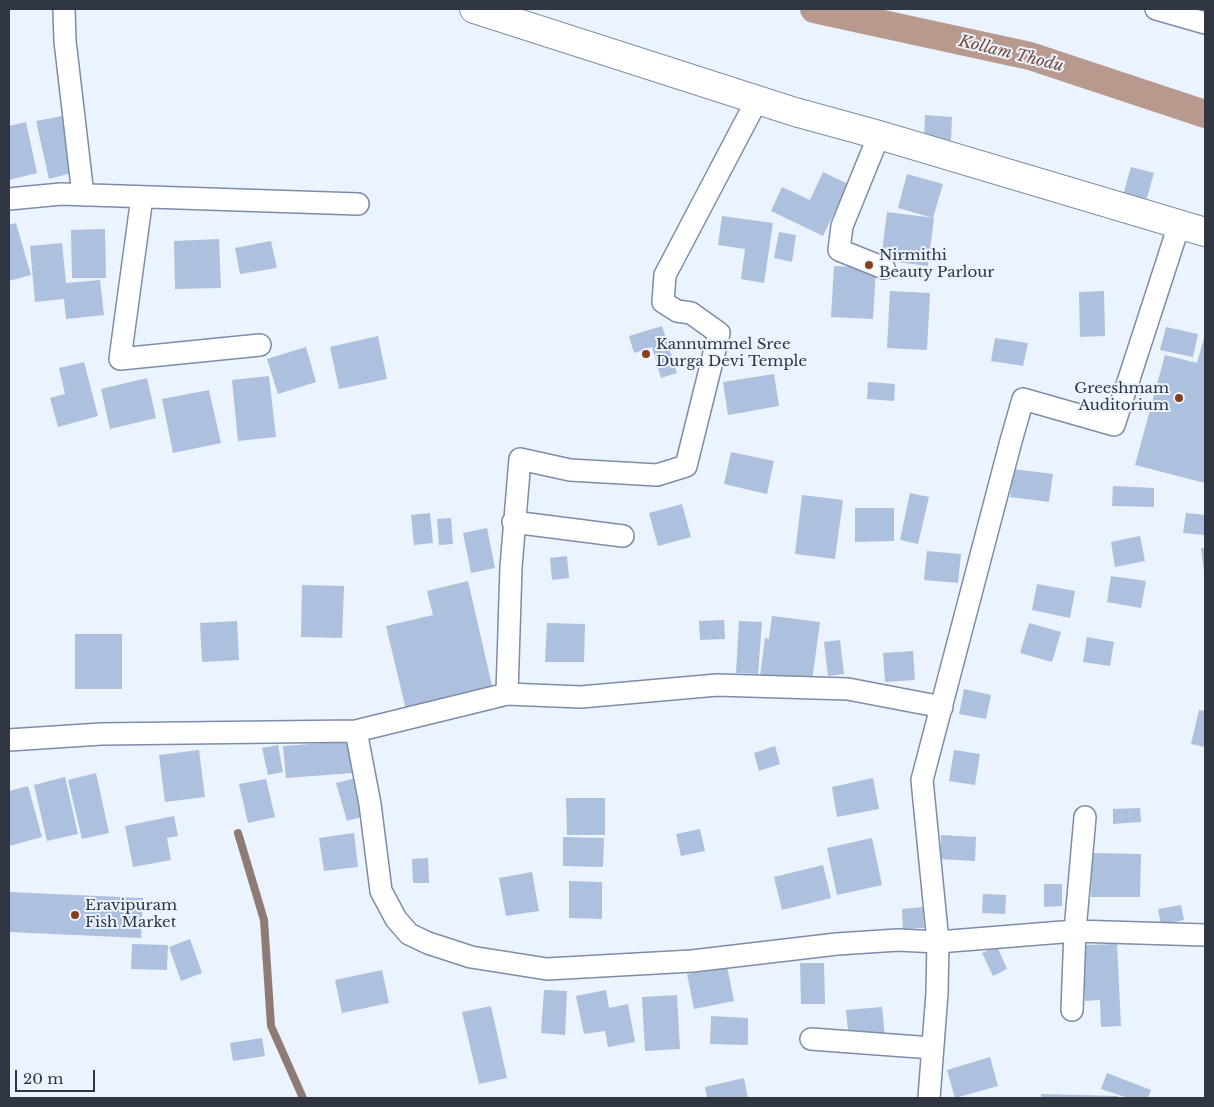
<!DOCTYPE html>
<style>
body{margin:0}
#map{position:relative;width:1214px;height:1107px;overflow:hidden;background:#ebf3ff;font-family:"Libre Baskerville",serif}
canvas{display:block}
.frame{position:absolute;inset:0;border:10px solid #2f3642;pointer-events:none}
.scale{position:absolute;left:15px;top:1070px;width:80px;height:22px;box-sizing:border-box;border:2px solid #2f3642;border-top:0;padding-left:6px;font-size:15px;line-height:18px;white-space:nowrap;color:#2f3642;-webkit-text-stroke:4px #ebf3ff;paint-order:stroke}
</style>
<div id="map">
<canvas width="1214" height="1107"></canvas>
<div class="frame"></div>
<div class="scale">20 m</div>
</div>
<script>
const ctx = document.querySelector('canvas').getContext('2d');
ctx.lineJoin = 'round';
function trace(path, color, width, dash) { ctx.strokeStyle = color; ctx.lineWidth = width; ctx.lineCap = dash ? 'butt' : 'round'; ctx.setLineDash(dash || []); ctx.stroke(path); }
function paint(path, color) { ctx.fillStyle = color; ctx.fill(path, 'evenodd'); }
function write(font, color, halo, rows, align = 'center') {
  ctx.font = font + ' "Libre Baskerville",serif'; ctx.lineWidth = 4; ctx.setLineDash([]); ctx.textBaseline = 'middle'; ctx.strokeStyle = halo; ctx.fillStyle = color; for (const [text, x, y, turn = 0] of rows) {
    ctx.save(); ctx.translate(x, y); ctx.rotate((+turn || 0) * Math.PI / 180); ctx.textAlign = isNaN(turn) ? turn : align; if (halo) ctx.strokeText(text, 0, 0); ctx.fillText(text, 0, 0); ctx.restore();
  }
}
trace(new Path2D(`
 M238 833 264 920 271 1026 303 1098`), '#8f7b76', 8);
trace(new Path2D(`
 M814 9 1030 56 1205 114`), '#b8998d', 28);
paint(new Path2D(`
 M925 115 952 117 951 141 924 140Z
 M62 116 75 172 49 179 36 121Z
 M26 122 37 173 9 180V126Z
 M1131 167 1154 173 1144 208 1121 202Z
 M823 172 848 184 823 236 771 211 782 187 810 200Z
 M907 174 943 184 933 218 898 208Z
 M887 212 934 218 928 266 881 260Z
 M722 216 773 223 764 283 741 279 745 249 718 245Z
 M16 223 31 275 9 281V225Z
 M105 229 106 278H72L71 230Z
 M779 232 796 235 792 262 774 258Z
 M219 239 221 288 175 289 174 241Z
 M271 241 277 268 240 274 235 248Z
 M62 243 66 283 100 280 104 315 66 319 64 299 35 302 30 246Z
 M834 266 876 268 873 319 831 317Z
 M890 291 930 293 927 350 887 348Z
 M1104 291 1105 336 1080 337 1079 292Z
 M662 326 677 373 661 378 652 347 634 353 629 336Z
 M1166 327 1198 334 1193 357 1160 350Z
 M1205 334V483L1135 465 1165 355 1197 363Z
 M378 336 387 379 339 389 330 347Z
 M995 338 1028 343 1023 366 991 361Z
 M306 347 316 382 278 394 267 359Z
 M84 362 98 416 58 427 50 398 65 394 59 368Z
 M774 374 779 406 728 415 723 382Z
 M269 376 276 437 238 441 232 380Z
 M147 378 156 418 110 429 101 389Z
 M868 382 895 384 894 401 867 399Z
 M209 390 221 443 173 453 162 399Z
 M731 452 774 461 767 494 724 484Z
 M1013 469 1053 474 1049 502 1010 497Z
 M1113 486 1154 488V507L1112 506Z
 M910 493 929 497 918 544 900 540Z
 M802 495 843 500 835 559 795 554Z
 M682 504 691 537 658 546 649 513Z
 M855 508H894V541L855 542Z
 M430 513 433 543 414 545 411 515Z
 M1186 513 1205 515V535L1183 533Z
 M451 518 453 544 439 545 437 519Z
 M487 528 495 568 471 573 463 533Z
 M1140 536 1145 561 1115 567 1111 542Z
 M1201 548H1205V572H1204Z
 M927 551 961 554 958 583 924 580Z
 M567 556 569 578 552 580 550 558Z
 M1111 576 1146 581 1141 608 1107 602Z
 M468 581 493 690 406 710 386 626 433 615 427 591Z
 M1037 584 1075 591 1070 618 1032 610Z
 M302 585 344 586 342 638 301 637Z
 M772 616 820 622 812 681 760 676 765 638 769 639Z
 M724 620 725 639 700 640 699 621Z
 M237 621 239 660 202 662 200 623Z
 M739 621 762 622 758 674 736 673Z
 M547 623 585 624 584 662H545Z
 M1029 623 1061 632 1052 662 1020 653Z
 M75 634H122V689H75Z
 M1087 637 1114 642 1110 666 1083 662Z
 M840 640 844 674 828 676 824 642Z
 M913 651 915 680 885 682 883 653Z
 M964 689 991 695 986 719 959 714Z
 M1199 710 1205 711V747L1191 744Z
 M351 741 353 773 286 778 283 746Z
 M278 745 283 772 268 775 262 748Z
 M775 746 780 764 759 771 754 753Z
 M199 750 205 797 165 802 159 755Z
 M954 750 980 754 975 785 949 781Z
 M96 773 109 833 82 839 68 780Z
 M65 777 78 834 47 841 34 785Z
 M355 778 365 816 347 821 336 783Z
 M873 778 879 809 837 817 832 787Z
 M266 779 275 817 248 823 239 784Z
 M28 786 42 837 9 846V791Z
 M566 798H605V835H567Z
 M1140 808 1141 822 1113 824V809Z
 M174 816 178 836 167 838 171 860 133 867 125 826Z
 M700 829 705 851 681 856 676 834Z
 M354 833 358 867 324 871 319 838Z
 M941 835 976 837 975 861 940 859Z
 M563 837 604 838 603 867 563 866Z
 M872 838 882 885 837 895 827 848Z
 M1092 853 1141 854 1140 897H1091Z
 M428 858 429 883H413L412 859Z
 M823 865 831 898 782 910 774 877Z
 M532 872 539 911 506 916 499 878Z
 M569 881 602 882V919L569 918Z
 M1044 884H1062V906L1044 907Z
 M9 892 143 898 141 938 9 932Z
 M983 894 1006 895 1005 914 982 913Z
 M1181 905 1184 920 1161 925 1158 909Z
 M923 907 924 928 903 929 902 909Z
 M190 939 202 973 181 981 169 947Z
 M132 944 168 945 167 970 131 969Z
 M1117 944 1121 1026 1101 1027 1100 1000 1085 1001 1083 945Z
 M997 946 1007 969 993 976 982 953Z
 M800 963H824L825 1004H801Z
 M727 966 734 1001 694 1009 687 974Z
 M382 970 389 1003 342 1013 335 980Z
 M544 990 567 991 565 1035 541 1033Z
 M606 990 609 1008 628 1004 635 1042 608 1047 605 1031 584 1034 576 996Z
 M677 995 680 1049 645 1051 642 997Z
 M491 1006 507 1078 479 1084 462 1012Z
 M882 1007 885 1038 849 1041 846 1010Z
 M711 1016 748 1018V1045L710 1044Z
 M262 1038 265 1056 233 1061 230 1043Z
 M990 1057 998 1086 955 1098 947 1070Z
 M1107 1073 1151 1090 1148 1098H1128L1101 1089Z
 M744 1078 748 1098H707L705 1087Z
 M1041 1094 1118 1096V1098H1041Z`), '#adc0dd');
const street = new Path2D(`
 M64 9 65 41 83 195
 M1156 9 1205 23
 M879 135 842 226 839 250 884 268
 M142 197 120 359 260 345
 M9 199 61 194 358 204
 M513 522 623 536
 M507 694 511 567 520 459 570 470 657 475 686 466 719 333 691 313 677 311 663 302 665 275 757 100
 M356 731 370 804 381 891 396 919 409 934 428 943 471 957 547 969 692 961 837 944 898 940 938 942 1075 931 1205 935
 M9 740 101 734 356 731 507 694 581 697 717 685 848 689 942 707
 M1072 1010 1075 931 1085 817
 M811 1039 932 1048
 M929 1098 937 993 938 942 922 780 1011 441 1023 399 1114 425 1179 225`);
const secondary = new Path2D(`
 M474 9 795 112 879 135 1205 232`);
trace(street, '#7b8da9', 24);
trace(secondary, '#7b8da9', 30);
trace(street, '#fff', 21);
trace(secondary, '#fff', 28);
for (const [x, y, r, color] of [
 [869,265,5,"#863f1e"],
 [646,354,5,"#863f1e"],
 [1179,398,5,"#863f1e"],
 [75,915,5,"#863f1e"]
]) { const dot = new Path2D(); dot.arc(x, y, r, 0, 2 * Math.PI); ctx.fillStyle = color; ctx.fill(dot); trace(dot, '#ebf3ff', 2); }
write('15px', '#2f3642', '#ebf3ff', [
 ["Nirmithi",879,256],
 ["Beauty Parlour",879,273],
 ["Kannummel Sree",656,345],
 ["Durga Devi Temple",656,362],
 ["Greeshmam",1169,389,"right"],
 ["Auditorium",1169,406,"right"],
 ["Eravipuram",85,906],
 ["Fish Market",85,923]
], 'left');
write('italic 16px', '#794a37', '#ebf3ff', [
 ["Kollam Thodu",1011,54,14]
]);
</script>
